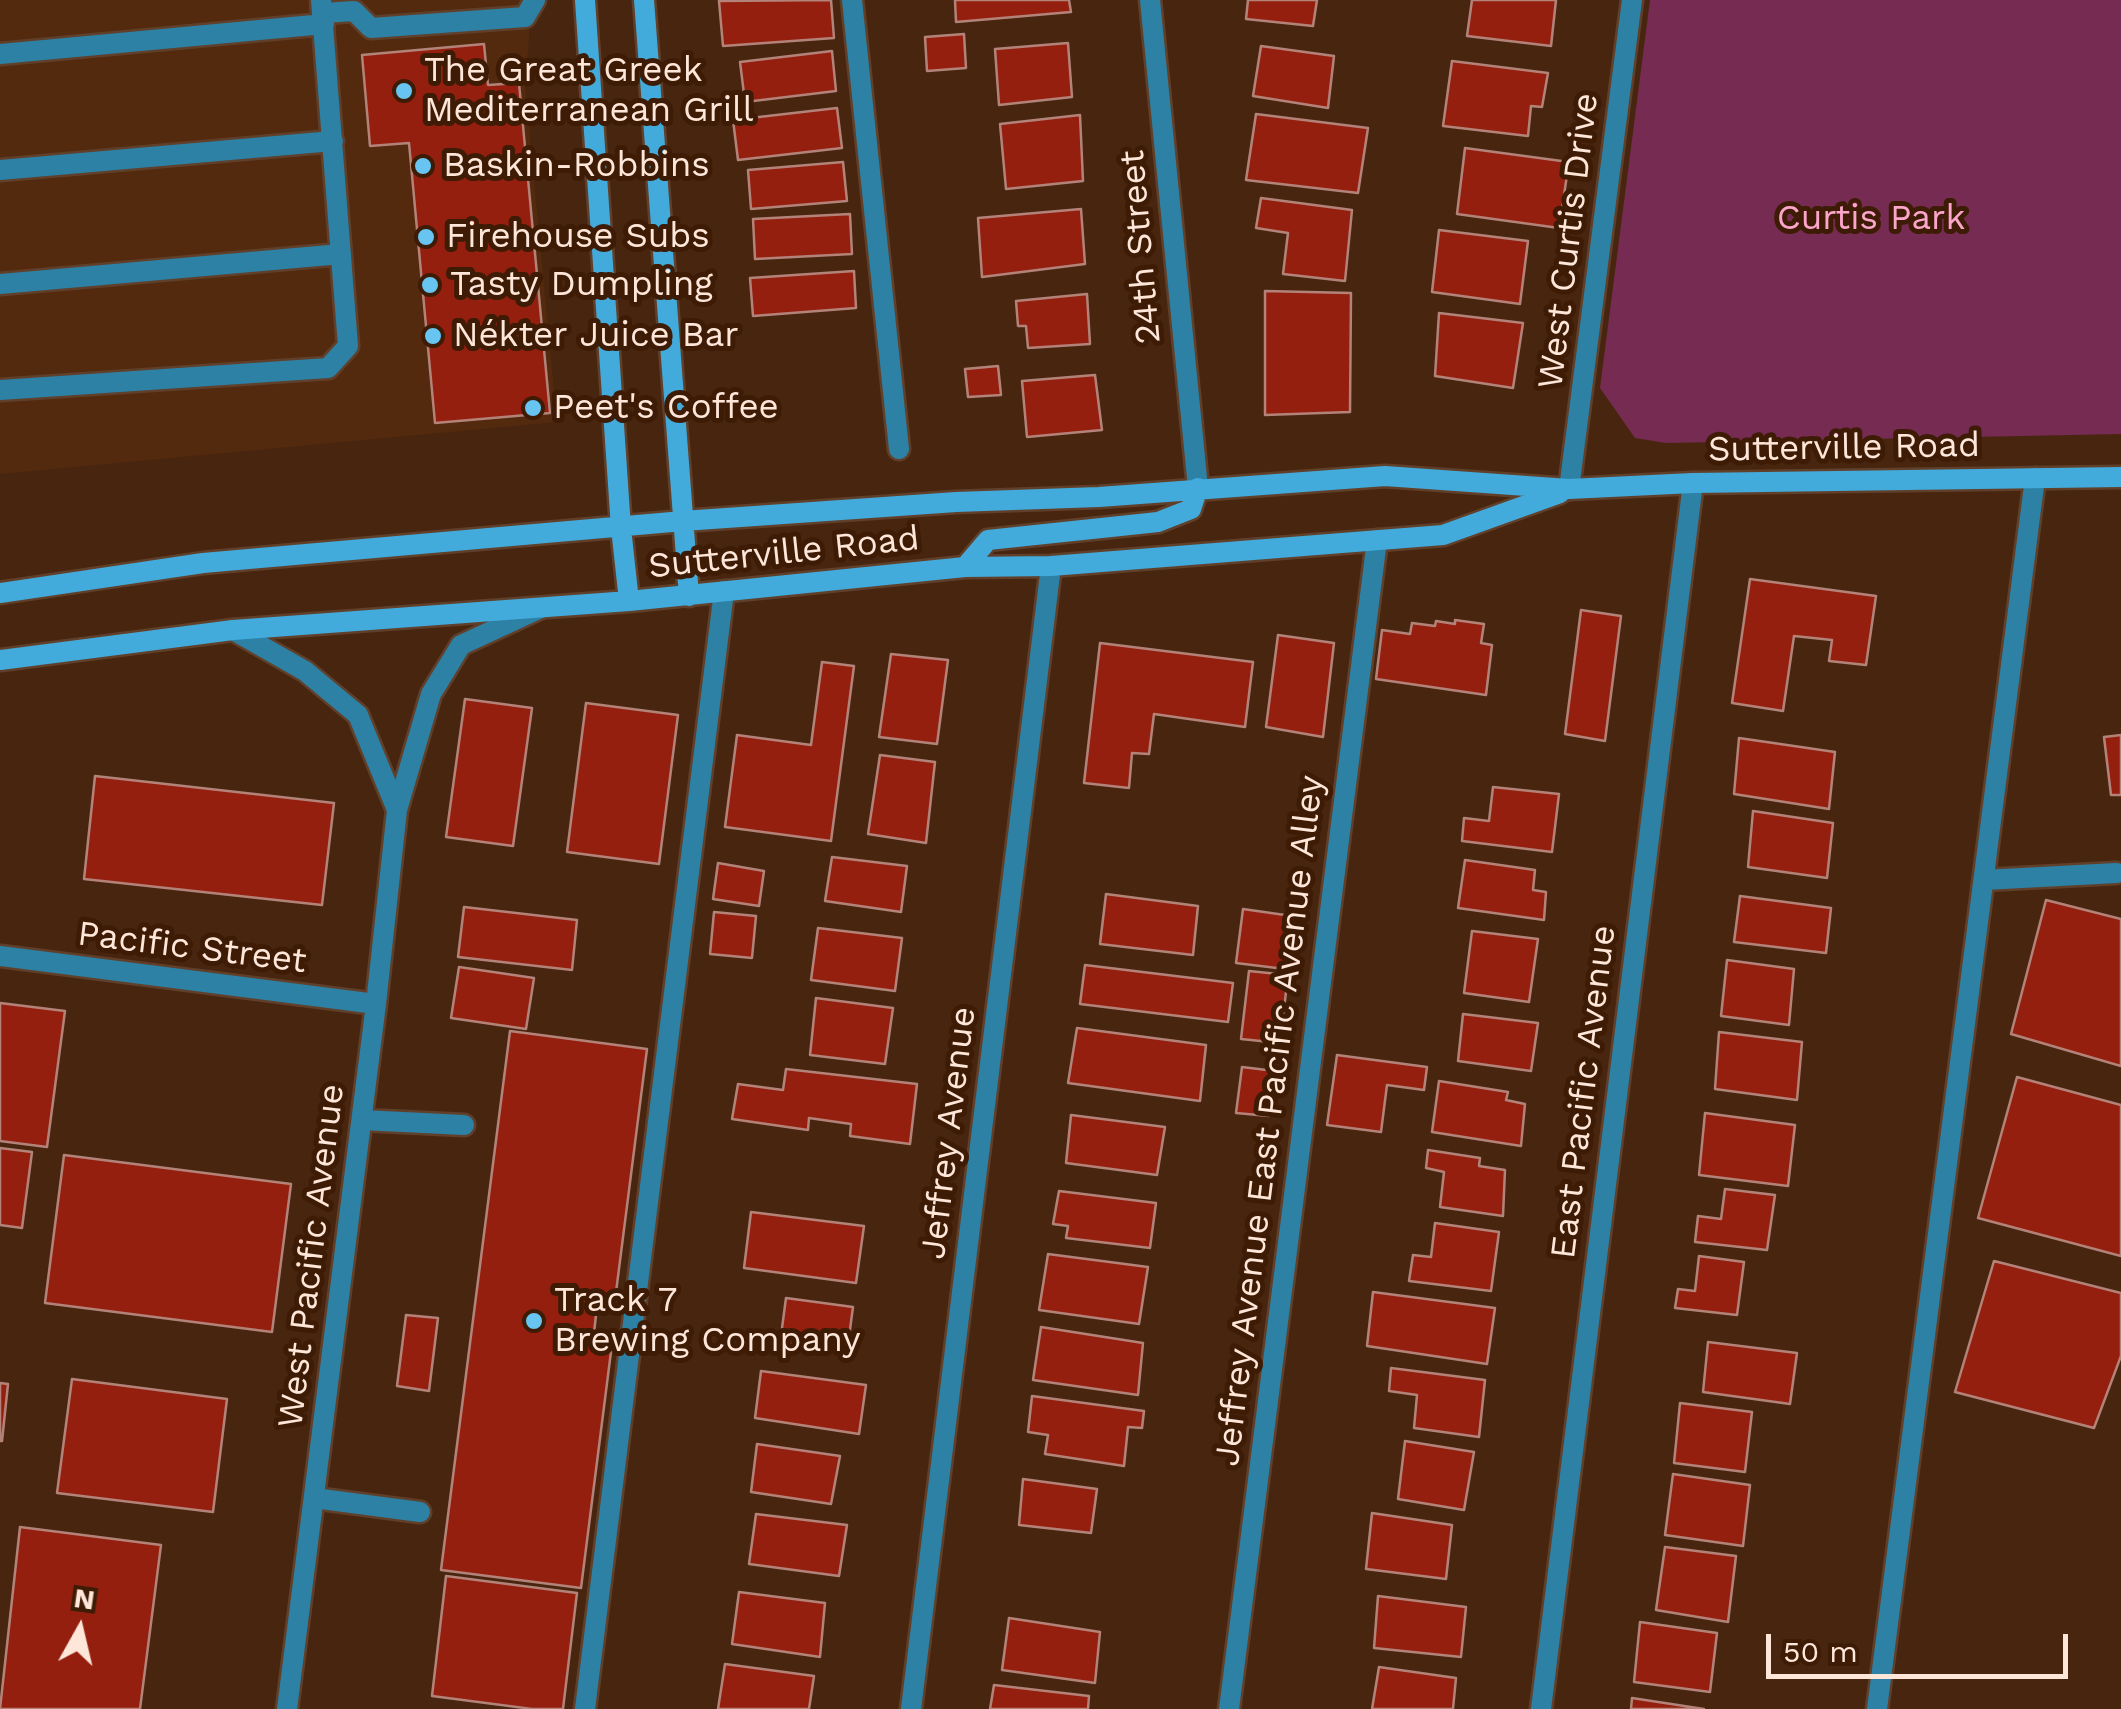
<!DOCTYPE html>
<meta charset="utf-8">
<style>
body{margin:0}
#map{position:relative;width:2121px;height:1709px;overflow:hidden;background:#48250f;font-family:"Work Sans",sans-serif}
canvas{display:block}
.north{position:absolute;left:30px;top:1579px;width:100px;height:100px;-webkit-text-stroke:8px #3d1b05;paint-order:stroke;rotate:8deg;font-size:28px;font-weight:700;line-height:40px;text-align:center;color:#fee6d9}
.north::after{content:'';display:block;margin:auto;width:35px;height:45px;background:#fee6d9;clip-path:polygon(50% 0,100% 100%,50% 72%,0 100%)}
.scale{position:absolute;left:1766px;top:1634px;width:302px;height:45px;box-sizing:border-box;border:5px solid #fee6d9;border-top:0;padding-left:12px;font-size:30px;line-height:35px;white-space:nowrap;color:#fee6d9;-webkit-text-stroke:8px #3d1b05;paint-order:stroke}
</style>
<div id="map">
<canvas width="2121" height="1709"></canvas>
<div class="north">N</div>
<div class="scale">50 m</div>
</div>
<script>
const ctx = document.querySelector('canvas').getContext('2d');
ctx.lineJoin = 'round';
function paint(path, color) { ctx.fillStyle = color; ctx.fill(path, 'evenodd'); }
function trace(path, color, width, dash) { ctx.strokeStyle = color; ctx.lineWidth = width; ctx.lineCap = dash ? 'butt' : 'round'; ctx.setLineDash(dash || []); ctx.stroke(path); }
function write(font, color, halo, rows, align = 'center') {
  ctx.font = font + ' "Work Sans",sans-serif'; ctx.lineWidth = 10; ctx.setLineDash([]); ctx.textBaseline = 'middle'; ctx.strokeStyle = halo; ctx.fillStyle = color; for (const [text, x, y, turn = 0] of rows) {
    ctx.save(); ctx.translate(x, y); ctx.rotate((+turn || 0) * Math.PI / 180); ctx.textAlign = isNaN(turn) ? turn : align; if (halo) ctx.strokeText(text, 0, 0); ctx.fillText(text, 0, 0); ctx.restore();
  }
}
paint(new Path2D(`
 M0 0H532L525 86 557 422 0 474Z`), '#532a0e');
paint(new Path2D(`
 M1650 0H2121V434L1666 443 1635 438 1600 388Z`), '#762c52');
const building = new Path2D(`
 M831 0 834 38 723 46 719 1Z
 M955 0H1069L1071 12 956 22Z
 M1248 0H1317L1313 26 1246 19Z
 M1472 0H1556L1551 46 1467 36Z
 M964 34 966 68 927 71 925 37Z
 M1068 43 1072 97 999 105 995 49Z
 M484 44 488 85 519 83 550 413 435 423 409 143 370 146 362 55Z
 M1261 46 1334 56 1328 108 1253 96Z
 M832 51 836 91 745 102 740 62Z
 M1452 61 1548 73 1542 107 1531 106 1528 136 1443 126Z
 M837 108 842 148 738 160 733 120Z
 M1256 114 1368 128 1358 193 1246 180Z
 M1080 115 1083 181 1006 189 1000 124Z
 M1465 148 1569 162 1559 228 1457 214Z
 M843 162 847 201 751 209 748 170Z
 M1261 198 1352 210 1345 281 1283 274 1288 233 1256 228Z
 M1081 209 1085 264 982 277 978 218Z
 M850 214 852 254 755 259 753 219Z
 M1439 230 1528 241 1520 304 1432 292Z
 M854 271 856 308 753 316 750 278Z
 M1265 291 1351 293 1350 412 1265 415Z
 M1087 294 1090 344 1028 348 1026 326H1018L1016 301Z
 M1439 313 1523 323 1513 388 1435 376Z
 M998 366 1001 395 968 397 965 369Z
 M1095 375 1102 430 1027 437 1022 381Z
 M1750 579 1876 596 1866 665 1829 661 1832 640 1794 636 1783 711 1732 703Z
 M1581 610 1621 616 1605 741 1565 734Z
 M1455 620 1484 624 1481 643 1492 645 1486 695 1376 679 1382 630 1410 634 1412 623 1435 626 1436 621 1455 624Z
 M1278 635 1334 643 1323 737 1266 727Z
 M1100 643 1253 662 1245 727 1154 714 1149 754 1132 753 1129 788 1084 783Z
 M891 654 948 660 937 744 879 737Z
 M822 662 854 666 831 841 725 827 737 735 811 745Z
 M465 699 532 708 513 846 446 837Z
 M586 703 678 715 659 864 567 852Z
 M2121 735V795H2111L2104 737Z
 M1739 738 1835 752 1829 809 1734 794Z
 M880 755 935 762 926 843 868 834Z
 M95 776 334 803 322 905 84 879Z
 M1493 787 1559 794 1552 852 1462 841 1464 818 1489 821Z
 M1753 811 1833 823 1827 878 1748 867Z
 M832 857 907 866 901 912 825 901Z
 M1465 860 1535 870 1533 890 1546 892 1544 920 1458 908Z
 M718 863 764 871 759 906 713 899Z
 M1106 894 1198 906 1193 955 1100 944Z
 M1740 896 1831 908 1826 953 1734 942Z
 M2046 900 2121 919V1066L2011 1034Z
 M464 907 577 920 572 970 458 957Z
 M1243 909 1292 916 1285 969 1236 963Z
 M714 912 756 916 752 958 710 954Z
 M818 928 902 938 895 991 811 980Z
 M1472 931 1538 939 1529 1002 1464 993Z
 M1727 960 1794 969 1789 1025 1721 1016Z
 M1085 965 1233 983 1228 1022 1080 1004Z
 M459 967 534 978 526 1029 451 1018Z
 M1249 971 1288 975 1280 1043 1241 1039Z
 M816 998 893 1008 885 1064 810 1055Z
 M0 1003 65 1011 47 1147 0 1141Z
 M1463 1014 1538 1023 1531 1071 1458 1061Z
 M1077 1028 1206 1045 1200 1101 1068 1083Z
 M510 1031 647 1049 614 1308 597 1306 594 1333 613 1336 581 1588 441 1570Z
 M1719 1032 1802 1042 1797 1100 1715 1089Z
 M1337 1055 1427 1067 1424 1090 1387 1085 1381 1132 1327 1125Z
 M1242 1067 1275 1071 1269 1116 1236 1113Z
 M786 1069 917 1084 910 1144 850 1136 851 1124 809 1118 808 1130 732 1119 738 1084 783 1090Z
 M2017 1077 2121 1105V1256L1978 1218Z
 M1439 1081 1508 1092 1506 1100 1525 1104 1521 1146 1432 1132Z
 M1705 1113 1795 1125 1788 1186 1699 1175Z
 M1071 1115 1165 1127 1157 1175 1066 1163Z
 M0 1148 32 1152 22 1228 0 1225Z
 M1428 1150 1480 1158 1479 1166 1505 1170 1503 1216 1440 1207 1444 1172 1426 1168Z
 M64 1155 291 1184 272 1332 45 1303Z
 M1725 1189 1775 1195 1767 1250 1695 1242 1698 1216 1721 1219Z
 M1059 1191 1156 1203 1150 1248 1066 1238 1068 1226 1053 1224Z
 M751 1212 864 1226 856 1283 744 1268Z
 M1435 1223 1499 1232 1491 1291 1409 1281 1413 1255 1431 1257Z
 M1048 1254 1148 1267 1139 1324 1039 1310Z
 M1699 1256 1744 1262 1737 1315 1675 1308 1678 1289 1695 1291Z
 M1994 1261 2121 1293V1356L2094 1428 1955 1392Z
 M1373 1292 1495 1308 1487 1364 1367 1346Z
 M786 1298 853 1307 847 1352 780 1343Z
 M406 1315 438 1318 429 1391 397 1386Z
 M1041 1327 1143 1343 1138 1395 1033 1380Z
 M1708 1342 1797 1353 1790 1404 1703 1392Z
 M1391 1368 1485 1380 1479 1437 1414 1428 1417 1395 1389 1391Z
 M761 1371 866 1385 859 1434 755 1418Z
 M72 1379 227 1399 213 1512 57 1493Z
 M0 1383 8 1384 2 1441H0Z
 M1032 1396 1144 1411 1142 1428 1128 1427 1124 1466 1045 1454 1048 1435 1028 1432Z
 M1680 1403 1752 1412 1745 1472 1674 1463Z
 M1405 1441 1474 1452 1464 1510 1398 1499Z
 M757 1444 840 1456 831 1504 751 1492Z
 M1673 1474 1750 1485 1743 1546 1665 1535Z
 M1023 1479 1097 1489 1091 1533 1019 1525Z
 M1372 1513 1452 1525 1446 1579 1366 1569Z
 M756 1514 847 1525 839 1576 749 1564Z
 M20 1527 161 1545 140 1709H0Z
 M1665 1547 1736 1556 1728 1622 1656 1610Z
 M446 1576 577 1593 563 1709H532L432 1696Z
 M739 1592 825 1603 820 1657 732 1644Z
 M1378 1596 1466 1607 1461 1657 1374 1648Z
 M1009 1618 1100 1632 1095 1683 1002 1670Z
 M1640 1622 1717 1633 1710 1692 1634 1682Z
 M725 1664 814 1676 809 1709H718Z
 M1379 1667 1456 1678 1453 1709H1372Z
 M994 1685 1089 1696 1088 1709H990Z
 M1632 1698 1704 1709H1631Z`);
paint(building, '#951f0e');
trace(building, '#b38379', 2.5);
const lane = new Path2D(`
 M852 0 899 449
 M323 13 354 11 371 28 525 17 535 0
 M0 54 324 24
 M0 170 333 141
 M0 284 341 254
 M0 390 328 368 348 346 321 0
 M1984 880 2116 873
 M362 1120 464 1125
 M314 1498 420 1512
 M585 1709 724 591
 M1229 1709 1377 540
 M1877 1709 2035 478`);
const street = new Path2D(`
 M1150 0 1198 488
 M1569 489 1632 0
 M233 630 305 671 358 715 397 810
 M0 956 376 1004
 M287 1709 376 1004 397 810 431 694 461 645 541 608
 M911 1709 1051 566
 M1541 1709 1693 483`);
const secondary = new Path2D(`
 M585 0 621 528 629 601
 M644 0 689 596
 M965 567 988 540 1158 522 1191 509 1198 488
 M0 593 203 563 683 521 956 502 1099 497 1385 476 1569 489 1693 483 2121 477
 M0 660 233 630 629 601 965 567 1051 566 1443 535 1560 493`);
trace(lane, '#61402b', 25);
trace(street, '#61402b', 25);
trace(secondary, '#61402b', 25);
trace(lane, '#2c81a5', 20);
trace(street, '#2c81a5', 20);
trace(secondary, '#42abdb', 20);
for (const [x, y, r, color] of [
 [404,91,10,"#68c4f0"],
 [423,166,10,"#68c4f0"],
 [426,237,10,"#68c4f0"],
 [430,285,10,"#68c4f0"],
 [433,336,10,"#68c4f0"],
 [533,408,10,"#68c4f0"],
 [534,1321,10,"#68c4f0"]
]) { const dot = new Path2D(); dot.arc(x, y, r, 0, 2 * Math.PI); ctx.fillStyle = color; ctx.fill(dot); trace(dot, '#3d1b05', 4); }
write('35px', '#fee6d9', '#3d1b05', [
 ["The Great Greek",424,71],
 ["Mediterranean Grill",424,111],
 ["Baskin-Robbins",443,166],
 ["Firehouse Subs",446,237],
 ["Tasty Dumpling",450,285],
 ["Nékter Juice Bar",453,336],
 ["Peet's Coffee",553,408],
 ["Track 7",554,1301],
 ["Brewing Company",554,1341]
], 'left');
write('35px', '#fba5cc', '#3d1b05', [
 ["Curtis Park",1871,219]
]);
write('35px', '#fee6d9', '#3d1b05', [
 ["West Curtis Drive",1569,241,-83],
 ["24th Street",1141,247,-95],
 ["Sutterville Road",1844,448,-1],
 ["Sutterville Road",784,553,-6],
 ["Pacific Street",192,948,7],
 ["East Pacific Avenue",1584,1092,-83],
 ["Jeffrey Avenue East Pacific Avenue Alley",1270,1121,-83],
 ["Jeffrey Avenue",949,1133,-83],
 ["West Pacific Avenue",312,1256,-83]
]);
</script>
